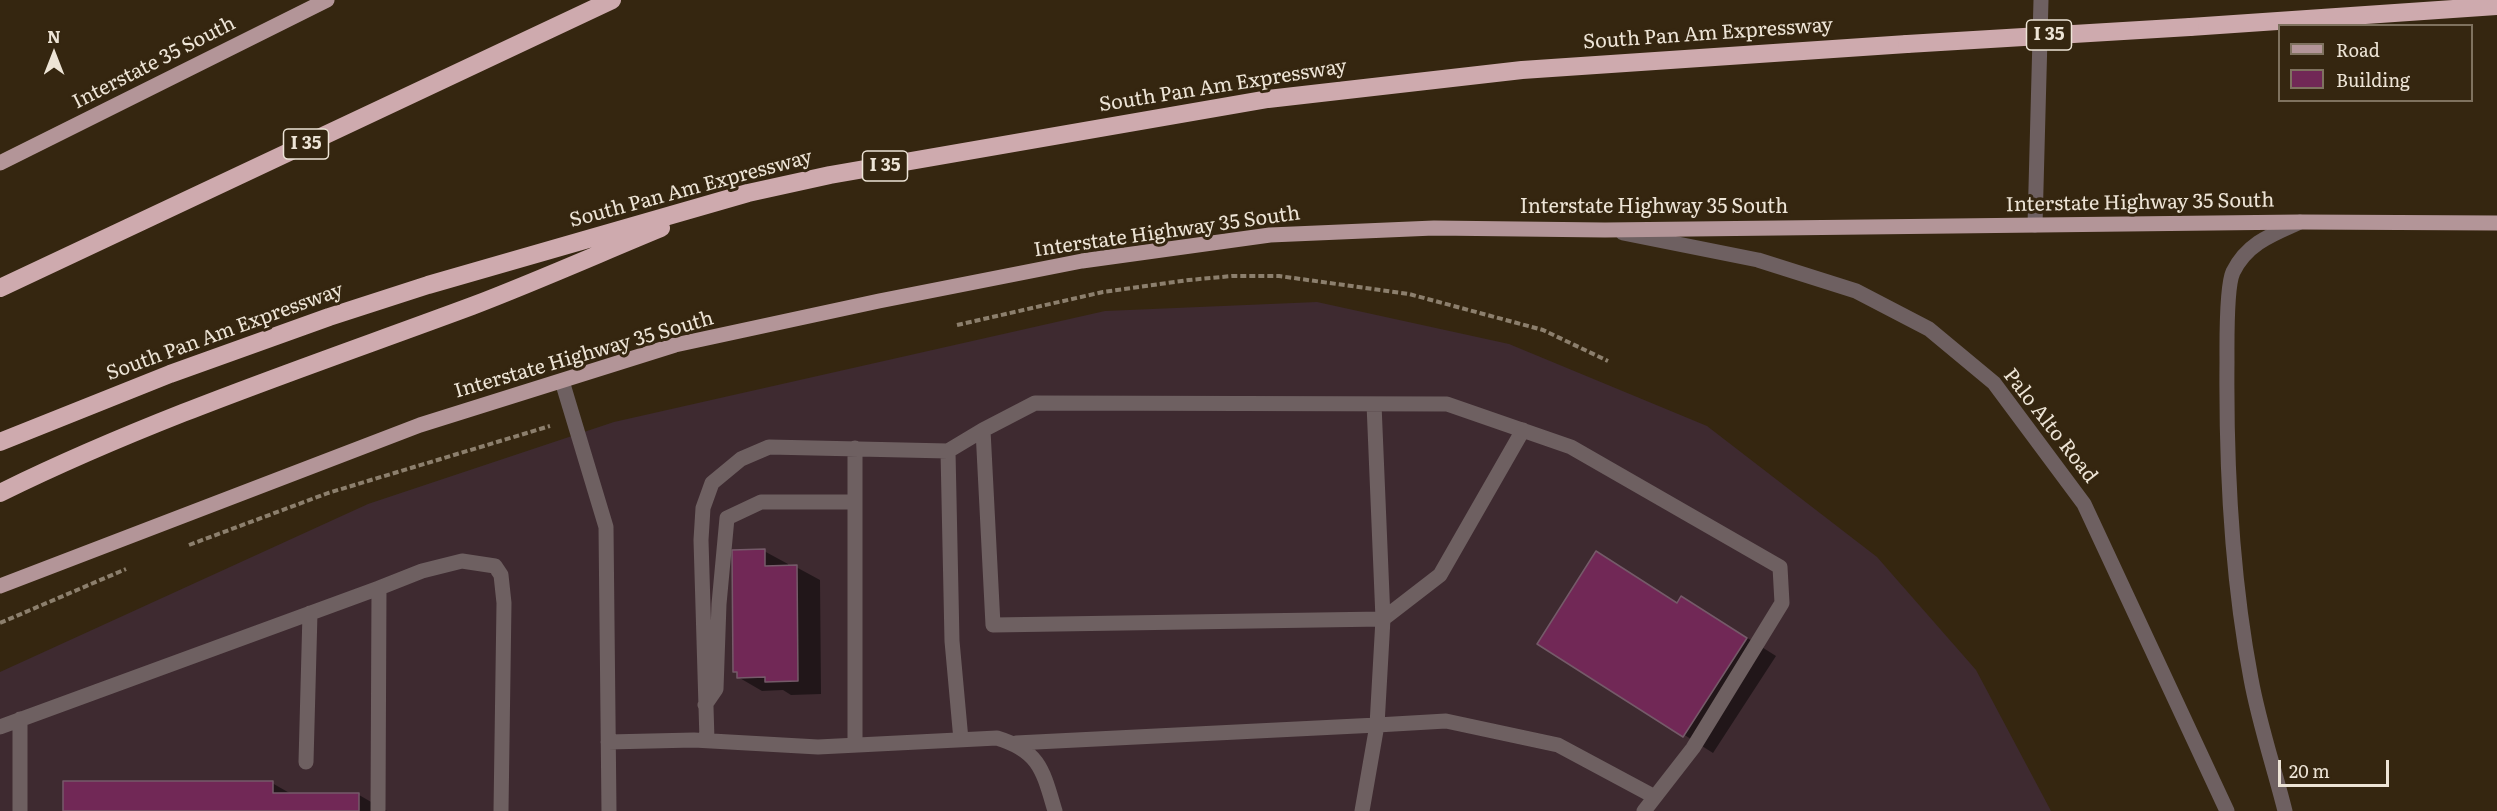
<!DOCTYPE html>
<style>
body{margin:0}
#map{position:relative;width:2497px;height:811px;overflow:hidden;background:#352610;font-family:Literata,serif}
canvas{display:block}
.legend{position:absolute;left:2278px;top:24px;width:195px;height:78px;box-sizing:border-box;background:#352610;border:2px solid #7f725f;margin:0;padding:8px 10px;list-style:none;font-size:18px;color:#ede4d6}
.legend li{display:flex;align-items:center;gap:12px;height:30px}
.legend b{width:30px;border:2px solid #7f725f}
.north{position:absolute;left:24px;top:24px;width:60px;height:60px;-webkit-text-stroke:4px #352610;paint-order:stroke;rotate:0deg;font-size:16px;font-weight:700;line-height:24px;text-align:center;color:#ede4d6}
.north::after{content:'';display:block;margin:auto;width:21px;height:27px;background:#ede4d6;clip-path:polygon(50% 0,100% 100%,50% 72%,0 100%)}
.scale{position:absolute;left:2278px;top:760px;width:111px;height:27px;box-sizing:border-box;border:3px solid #ede4d6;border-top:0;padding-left:8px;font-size:18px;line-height:21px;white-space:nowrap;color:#ede4d6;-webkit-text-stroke:4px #352610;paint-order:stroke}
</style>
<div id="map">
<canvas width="2497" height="811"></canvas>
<ul class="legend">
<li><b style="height:8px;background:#b39598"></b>Road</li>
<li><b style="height:16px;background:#712856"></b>Building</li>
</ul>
<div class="north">N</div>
<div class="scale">20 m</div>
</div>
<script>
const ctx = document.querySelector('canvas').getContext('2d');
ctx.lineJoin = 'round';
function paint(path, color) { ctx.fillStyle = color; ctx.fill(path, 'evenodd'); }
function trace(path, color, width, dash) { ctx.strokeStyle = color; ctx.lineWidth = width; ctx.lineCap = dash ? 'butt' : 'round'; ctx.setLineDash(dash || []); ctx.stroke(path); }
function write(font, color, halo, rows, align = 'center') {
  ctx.font = font + ' Literata,serif'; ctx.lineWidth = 6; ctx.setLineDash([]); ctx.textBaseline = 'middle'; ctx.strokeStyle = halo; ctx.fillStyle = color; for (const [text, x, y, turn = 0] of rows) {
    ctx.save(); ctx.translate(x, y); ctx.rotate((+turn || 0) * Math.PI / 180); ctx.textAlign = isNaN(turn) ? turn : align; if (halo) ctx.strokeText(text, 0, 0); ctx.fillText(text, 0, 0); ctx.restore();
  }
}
paint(new Path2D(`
 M1317 302 1509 344 1707 426 1877 557 1976 670 2051 811H0V672L368 504 614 422 1105 311Z`), '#3e2a30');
paint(new Path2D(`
 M764 551 788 564V567H796L820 580 821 694 791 695 783 690 762 691 738 677V673L734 671Z
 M1678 604 1711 615 1776 656 1713 753 1539 643Z
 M272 783 293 795H359L387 811H64Z`), '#0007');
const building = new Path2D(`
 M765 549V566L797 565 798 681 765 682V677L737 678V672H733L732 550Z
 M1596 551 1677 603 1681 596 1747 638 1683 737 1537 644Z
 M63 781H273V793H359V811H63Z`);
paint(building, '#712856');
trace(building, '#755a69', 1.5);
trace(new Path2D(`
 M957 325 1103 292 1189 280 1232 276H1279L1409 294 1543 330 1608 361
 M189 545 328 493 550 426
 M0 623 126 569`), '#8c7f6d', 4, [6, 3]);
trace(new Path2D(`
 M2035 225 2041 0
 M1623 233 1758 260 1856 291 1929 329 1994 383 2084 504 2227 811
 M562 381 606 527 609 811
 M983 430 993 625 1383 619 1374 404
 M855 448V745
 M948 451 983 430 1035 403 1447 404 1571 447 1780 567 1782 603 1693 748 1644 811
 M379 588 422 571 462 561 495 566 501 575 504 603 501 811
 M705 705 716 689 719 604 727 518 761 502H855
 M20 719V811
 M0 727 379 588 378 811
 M707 740 701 540 703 508 712 483 741 459 769 447 948 451 952 641 961 740
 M608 742 694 740 818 747 997 738C1040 751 1043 771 1055 811
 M1016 743 1377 725 1383 619 1440 575 1523 430
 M306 762 310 613
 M1362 811 1377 725 1446 721 1558 745 1655 797
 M2285 811C2274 767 2259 723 2251 679 2231 574 2226 468 2227 362 2227 343 2226 287 2233 272 2247 243 2273 234 2300 222`), '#6e6061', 15);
trace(new Path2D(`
 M0 163 327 0
 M0 586 420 425 675 345 879 301 1082 261 1270 235 1434 228 1605 230 2300 222 2497 223`), '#b39598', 15);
trace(new Path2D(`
 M2190 27 2497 6
 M0 288 612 0
 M0 442 170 374 329 317 428 285 748 193 830 175 1268 99 1522 70 1907 44
 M0 493C152 418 313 365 472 306 535 282 598 254 661 228`), '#ceaaae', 18);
trace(new Path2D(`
 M1907 44 2190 27`), '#ceaaae', 18);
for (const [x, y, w] of [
 [2049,35,45],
 [306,144,45],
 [885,166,45]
]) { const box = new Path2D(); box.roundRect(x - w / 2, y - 15, w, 30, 4.5); ctx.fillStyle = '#352610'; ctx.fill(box); trace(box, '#ede4d6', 1.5); }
write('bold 18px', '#ede4d6', null, [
 ["I 35",2049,35],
 ["I 35",306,144],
 ["I 35",885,166]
]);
write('20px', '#ede4d6', '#352610', [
 ["South Pan Am Expressway",1708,34,-4],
 ["Interstate 35 South",154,63,-27],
 ["South Pan Am Expressway",1223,86,-9],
 ["South Pan Am Expressway",691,189,-15],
 ["Interstate Highway 35 South",2140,203,-1],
 ["Interstate Highway 35 South",1654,207],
 ["Interstate Highway 35 South",1167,232,-8],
 ["South Pan Am Expressway",225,332,-20],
 ["Interstate Highway 35 South",584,355,-16],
 ["Palo Alto Road",2050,426,52]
]);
</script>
